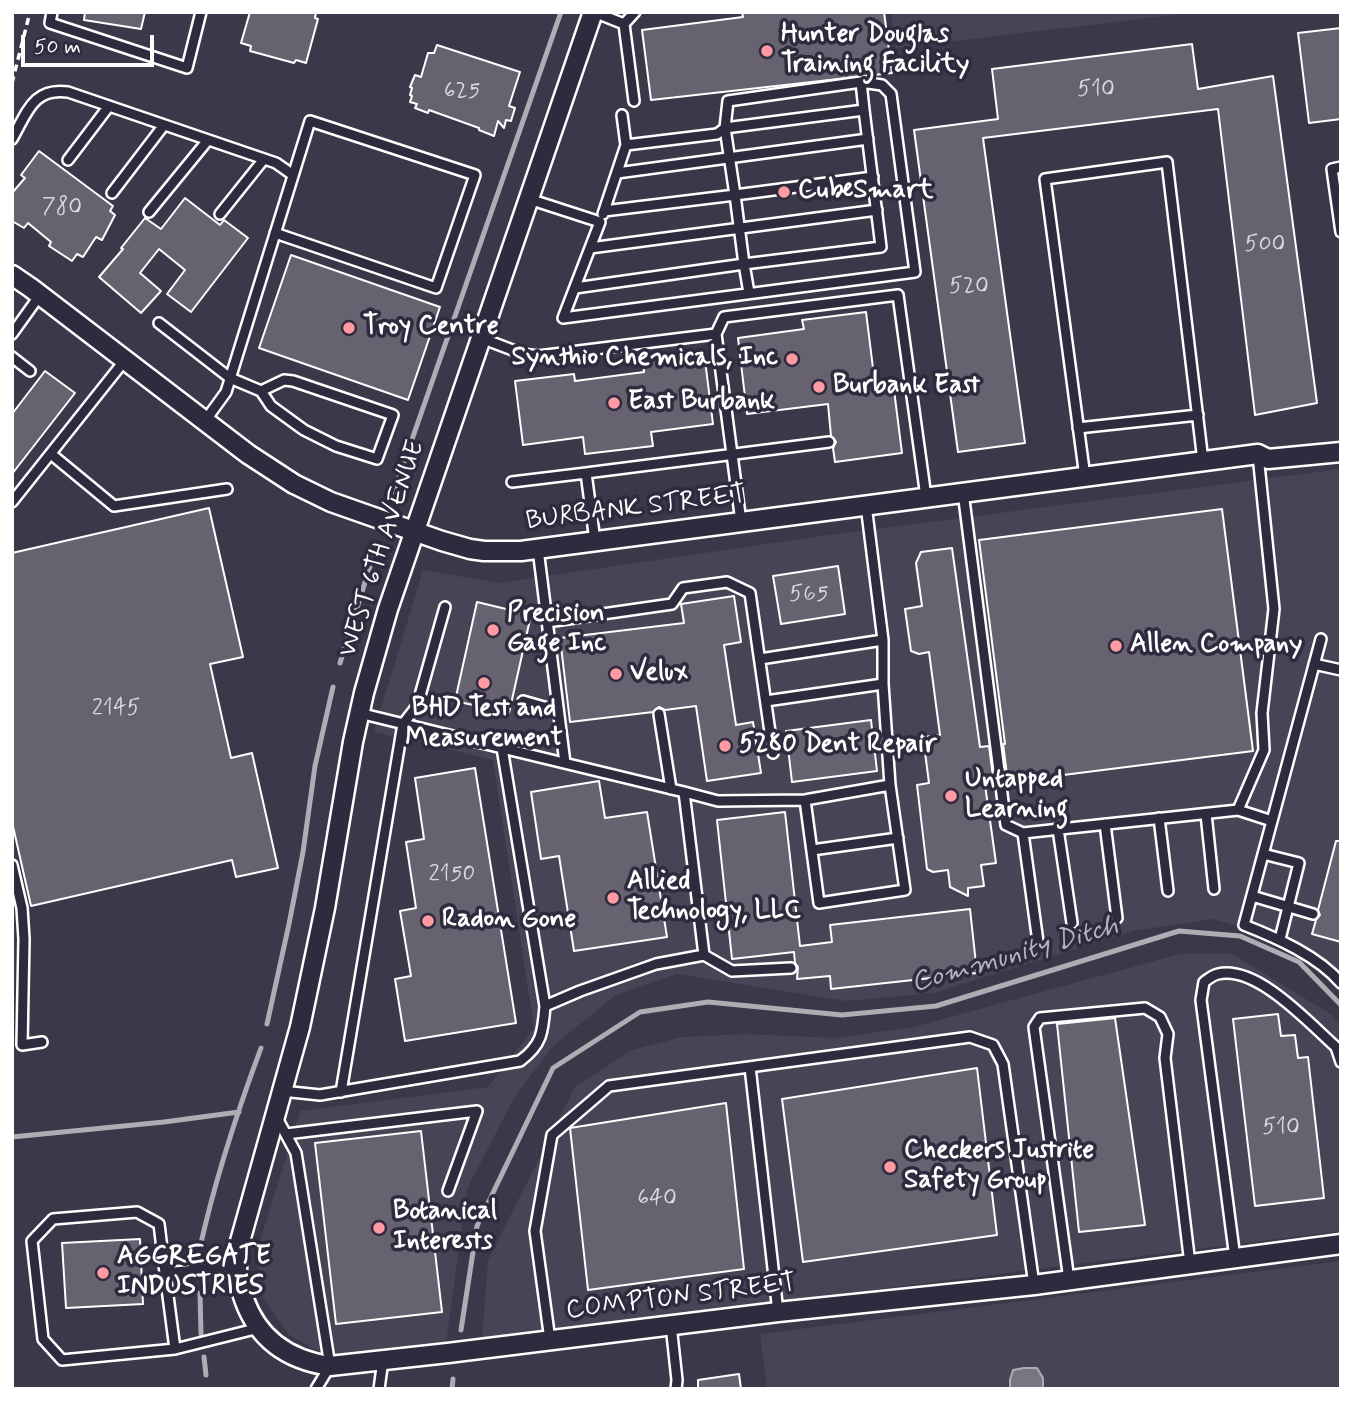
<!DOCTYPE html>
<style>
body{margin:0}
#map{position:relative;width:1353px;height:1401px;overflow:hidden;background:#3c3749;font-family:Mynerve,sans-serif}
canvas{display:block}
.frame{position:absolute;inset:0;border:14px solid #fff;pointer-events:none}
.scale{position:absolute;left:21px;top:35px;width:133px;height:32px;box-sizing:border-box;border:4px solid #fff;border-top:0;padding-left:9px;font-size:21px;line-height:24px;white-space:nowrap;color:#fff;-webkit-text-stroke:5px #2f2a3d;paint-order:stroke}
</style>
<div id="map">
<canvas width="1353" height="1401"></canvas>
<div class="frame"></div>
<div class="scale">50 m</div>
</div>
<script>
const ctx = document.querySelector('canvas').getContext('2d');
ctx.lineJoin = 'round';
function paint(path, color) { ctx.fillStyle = color; ctx.fill(path, 'evenodd'); }
function trace(path, color, width, dash) { ctx.strokeStyle = color; ctx.lineWidth = width; ctx.lineCap = dash ? 'butt' : 'round'; ctx.setLineDash(dash || []); ctx.stroke(path); }
function write(font, color, halo, rows, align = 'center') {
  ctx.font = font + ' Mynerve,sans-serif'; ctx.lineWidth = 7; ctx.setLineDash([]); ctx.textBaseline = 'middle'; ctx.strokeStyle = halo; ctx.fillStyle = color; for (const [text, x, y, turn = 0] of rows) {
    ctx.save(); ctx.translate(x, y); ctx.rotate((+turn || 0) * Math.PI / 180); ctx.textAlign = isNaN(turn) ? turn : align; if (halo) ctx.strokeText(text, 0, 0); ctx.fillText(text, 0, 0); ctx.restore();
  }
}
paint(new Path2D(`
 M891 12H1200L896 48Z
 M1341 469V994L1321 971 1275 944 1234 925 1212 919 1133 931 934 993 846 1001 677 974 616 995 553 1046 514 1098 467 1189 446 1344 345 1357 328 1356 289 1335 261 1295 257 1251 300 1111 488 1087 534 1028 493 760 374 732 423 570 499 583 821 536Z
 M1180 954H1232L1332 1015 1341 1025V1231L482 1339 488 1260 575 1087 632 1050 682 1037 746 1034 835 1038 914 1027Z
 M1341 1261V1389H767L760 1334Z`), '#494455');
const water = new Path2D(`
 M1024 1368H1037L1043 1378V1389H1010V1380L1013 1370Z`);
paint(water, '#797682');
trace(water, '#afadb4', 2);
trace(new Path2D(`
 M393 494 561 12
 M340 663 374 553
 M267 1024 289 924 303 852 315 766 333 687
 M12 1137 164 1122 239 1112
 M199 1252C214 1183 236 1115 261 1048
 M200 1293 201 1334
 M461 1330 477 1226 553 1068 640 1012 708 1002 842 1015 936 1006 1179 931 1240 936 1299 962 1341 1005
 M204 1357 206 1375
 M452 1389 453 1379`), '#afadb4', 5);
const building = new Path2D(`
 M85 12H145L141 29 84 20Z
 M250 12H316L315 18 318 19 306 63 296 60 294 63 250 51 251 46 241 43Z
 M742 12H884L892 73 651 100 642 30 743 17Z
 M1341 28V119L1309 123 1298 33Z
 M1192 44 1198 89 1273 76 1317 403 1255 415 1218 109 983 138 1025 443 958 452 914 130 998 119 992 69Z
 M437 45 520 72 509 106 515 108 511 121 506 120 504 128 498 121 494 136 479 130V128L429 110 428 113 415 108 417 104 410 102 412 96 410 95 412 88 410 87 415 75 421 77 428 53H434Z
 M39 151 113 206 110 211 115 215 102 240 96 237 83 257 77 254 72 261 49 246 51 242 28 223 24 228 12 221V193L25 178 21 175Z
 M185 198 220 225 224 220 248 238 191 312 167 294 185 270 159 249 140 273 161 291 141 313 99 277 123 249 121 248 145 218 161 229Z
 M291 255 440 307 408 400 259 348Z
 M866 312 875 384 893 382 902 453 835 462 833 448 836 442 831 436 828 404 747 414 738 338 804 329 802 320Z
 M704 352 713 424 651 432 653 446 585 454 583 437 523 445 515 381 574 374 575 381 644 372 643 360Z
 M45 371 75 393 12 474V414Z
 M209 508 243 657 210 664 231 758 252 753 278 868 236 877 232 860 31 906 12 822V553Z
 M1222 509 1253 751 1008 782 1003 744H1005L979 540Z
 M952 548 980 747 989 746 994 784 985 785 996 863 981 865 984 886 968 888V896L950 887 948 870 933 872 927 869 917 785 929 783 923 737 940 735 929 652 919 654 911 651 905 609 922 606 916 563 921 552Z
 M838 566 845 614 781 624 773 576Z
 M734 596 741 642 724 645 736 725 753 722 761 773 707 781 696 706 665 710 659 707 653 712 570 722 560 638 684 623 681 604Z
 M477 602 531 615 509 713 455 701Z
 M871 720 877 771 792 782 786 731Z
 M475 768 516 1023 405 1041 395 979 411 976 400 911 416 908 406 842 424 839 415 778Z
 M599 781 605 818 647 812 667 937 574 951 559 856 541 859 531 792Z
 M785 812 800 946 832 942 830 925 970 909 977 973 831 989 830 976 797 979 798 967 795 963 794 952 732 959 717 820Z
 M1336 841H1341V942L1312 934 1316 920 1320 915 1318 910Z
 M1278 1014 1281 1036 1295 1035 1298 1058 1308 1057 1324 1198 1255 1206 1233 1019Z
 M1115 1018 1145 1225 1079 1232 1057 1024Z
 M977 1068 997 1235 803 1262 782 1099Z
 M726 1103 744 1269 588 1290 570 1128Z
 M421 1131 442 1312 336 1324 315 1143Z
 M140 1239 143 1304 66 1308 62 1243Z
 M739 1374 741 1389H698V1380Z`);
paint(building, '#666270');
trace(building, '#fff', 2);
const service = new Path2D(`
 M52 12 50 23 187 68 201 12
 M594 12 624 24 635 12
 M624 24 634 101
 M861 82 864 110
 M12 139C27 113 33 87 68 92L276 163 293 175
 M68 160 109 106
 M1341 167 1332 169 1341 232
 M617 173 868 139
 M112 193 164 125
 M529 199 600 222 563 318 915 272 891 94 882 85 861 82 728 101 725 128 717 134 626 145
 M604 211 735 195 744 264 881 247 864 110 725 128 735 195 873 177
 M149 212 208 140
 M220 214 264 159
 M603 214 626 145 622 115
 M590 248 877 210
 M575 288 744 264 749 293
 M159 323 230 378 261 391 271 406 304 430 336 446 377 459 393 415 293 381 284 380 261 391
 M12 334 40 295
 M716 334 724 317 898 295 926 497
 M481 338 523 354 538 356 716 334 741 522
 M12 357 30 371
 M205 421 226 392 310 121 475 175 436 288 275 233
 M1078 428 1198 415
 M51 454 114 506 227 489
 M1085 477 1045 179 1167 162 1203 461
 M512 482 586 473
 M963 492 1006 825 1023 833 1238 810 1272 821
 M12 502 125 360
 M866 505 883 640V684L890 785
 M595 541 586 473 829 442
 M538 549 565 763
 M547 622 672 604 683 588 727 582 750 593 773 753
 M1321 639 1244 925C1277 938 1318 956 1341 983
 M760 659 883 640
 M1314 664 1341 670
 M523 701 558 711
 M766 701 883 684
 M659 714 671 789
 M502 748 684 792 704 955 656 964 580 991 545 1006
 M684 792 718 801 805 800 890 785 905 890 819 903 805 800
 M1238 810 1264 750 1262 713 1274 609 1258 455
 M1206 814 1214 889
 M1159 818 1168 891
 M1105 824 1117 918
 M1058 829 1072 923
 M1023 833 1038 942
 M812 850 898 838
 M1263 854 1299 863 1280 939
 M12 865 22 908 24 939 22 1045 42 1042
 M1252 896 1313 914
 M704 955 732 971 791 968
 M750 1067 778 1312
 M282 1091 320 1095 520 1061C542 1045 543 1032 545 1006L502 748 359 713
 M341 1092 403 724 417 706 445 607
 M277 1118 296 1153 330 1366 316 1389
 M286 1134 477 1111 448 1191
 M1235 1258 1201 1000 1204 982C1208 979 1213 975 1218 974 1257 965 1309 1023 1336 1047L1341 1062
 M165 1273 175 1349 62 1360 43 1339 32 1241 53 1219 137 1212 159 1224 165 1273 236 1266
 M1069 1280 1034 1027 1040 1018 1145 1008 1160 1017 1168 1034 1165 1058 1190 1264
 M671 1325 677 1380 676 1389
 M550 1340 535 1231 552 1135 609 1086 970 1037 993 1045 1003 1064 1034 1285
 M175 1349 259 1328
 M379 1389 383 1360`);
const minor = new Path2D(`
 M593 12 388 609 364 693 353 742 325 908 300 1027 239 1245C238 1252 236 1259 237 1267 237 1278 240 1288 244 1299 258 1339 288 1360 330 1366L448 1353 778 1312 1034 1285 1341 1244
 M12 275 31 288 248 454 294 484 331 502 442 541 470 549 484 551H521L1258 454 1268 459 1341 452`);
trace(service, '#fff', 14);
trace(minor, '#fff', 23);
trace(new Path2D(`
 M12 83 30 12`), '#fff', 3.5, [7, 5]);
trace(service, '#2f2a3d', 9);
trace(minor, '#2f2a3d', 18);
for (const [x, y, r, color] of [
 [767,51,7,"#ff9aa2"],
 [784,192,7,"#ff9aa2"],
 [349,328,7,"#ff9aa2"],
 [792,359,7,"#ff9aa2"],
 [819,387,7,"#ff9aa2"],
 [614,403,7,"#ff9aa2"],
 [493,630,7,"#ff9aa2"],
 [1116,646,7,"#ff9aa2"],
 [616,674,7,"#ff9aa2"],
 [484,683,7,"#ff9aa2"],
 [725,746,7,"#ff9aa2"],
 [951,796,7,"#ff9aa2"],
 [613,898,7,"#ff9aa2"],
 [428,921,7,"#ff9aa2"],
 [890,1167,7,"#ff9aa2"],
 [379,1228,7,"#ff9aa2"],
 [103,1273,7,"#ff9aa2"]
]) { const dot = new Path2D(); dot.arc(x, y, r, 0, 2 * Math.PI); ctx.fillStyle = color; ctx.fill(dot); trace(dot, '#2f2a3d', 2.5); }
write('23px', '#d9d8db', null, [
 ["510",1096,90],
 ["625",462,92],
 ["780",62,208],
 ["500",1265,245],
 ["520",969,287],
 ["565",809,595],
 ["2145",116,709],
 ["2150",452,875],
 ["510",1281,1128],
 ["640",657,1199]
]);
write('bold 26px', '#fff', '#2f2a3d', [
 ["Hunter Douglas",781,36],
 ["Training Facility",781,66],
 ["CubeSmart",798,192],
 ["Troy Centre",363,328],
 ["Synthio Chemicals, Inc",778,359,"right"],
 ["Burbank East",833,387],
 ["East Burbank",628,403],
 ["Precision",507,615],
 ["Gage Inc",507,645],
 ["Allen Company",1130,646],
 ["Velux",630,674],
 ["BHD Test and",484,710,"center"],
 ["Measurement",484,740,"center"],
 ["5280 Dent Repair",739,746],
 ["Untapped",965,781],
 ["Learning",965,811],
 ["Allied",627,883],
 ["Technology, LLC",627,913],
 ["Radon Gone",442,921],
 ["Checkers Justrite",904,1152],
 ["Safety Group",904,1182],
 ["Botanical",393,1213],
 ["Interests",393,1243],
 ["AGGREGATE",117,1258],
 ["INDUSTRIES",117,1288]
], 'left');
write('26px', '#fff', '#2f2a3d', [
 ["BURBANK STREET",636,509,-7],
 ["WEST 6TH AVENUE",383,549,-72],
 ["COMPTON STREET",681,1298,-7]
]);
write('italic 28px', '#b5b4ba', '#2f2a3d', [
 ["Community Ditch",1015,956,-16]
]);
</script>
